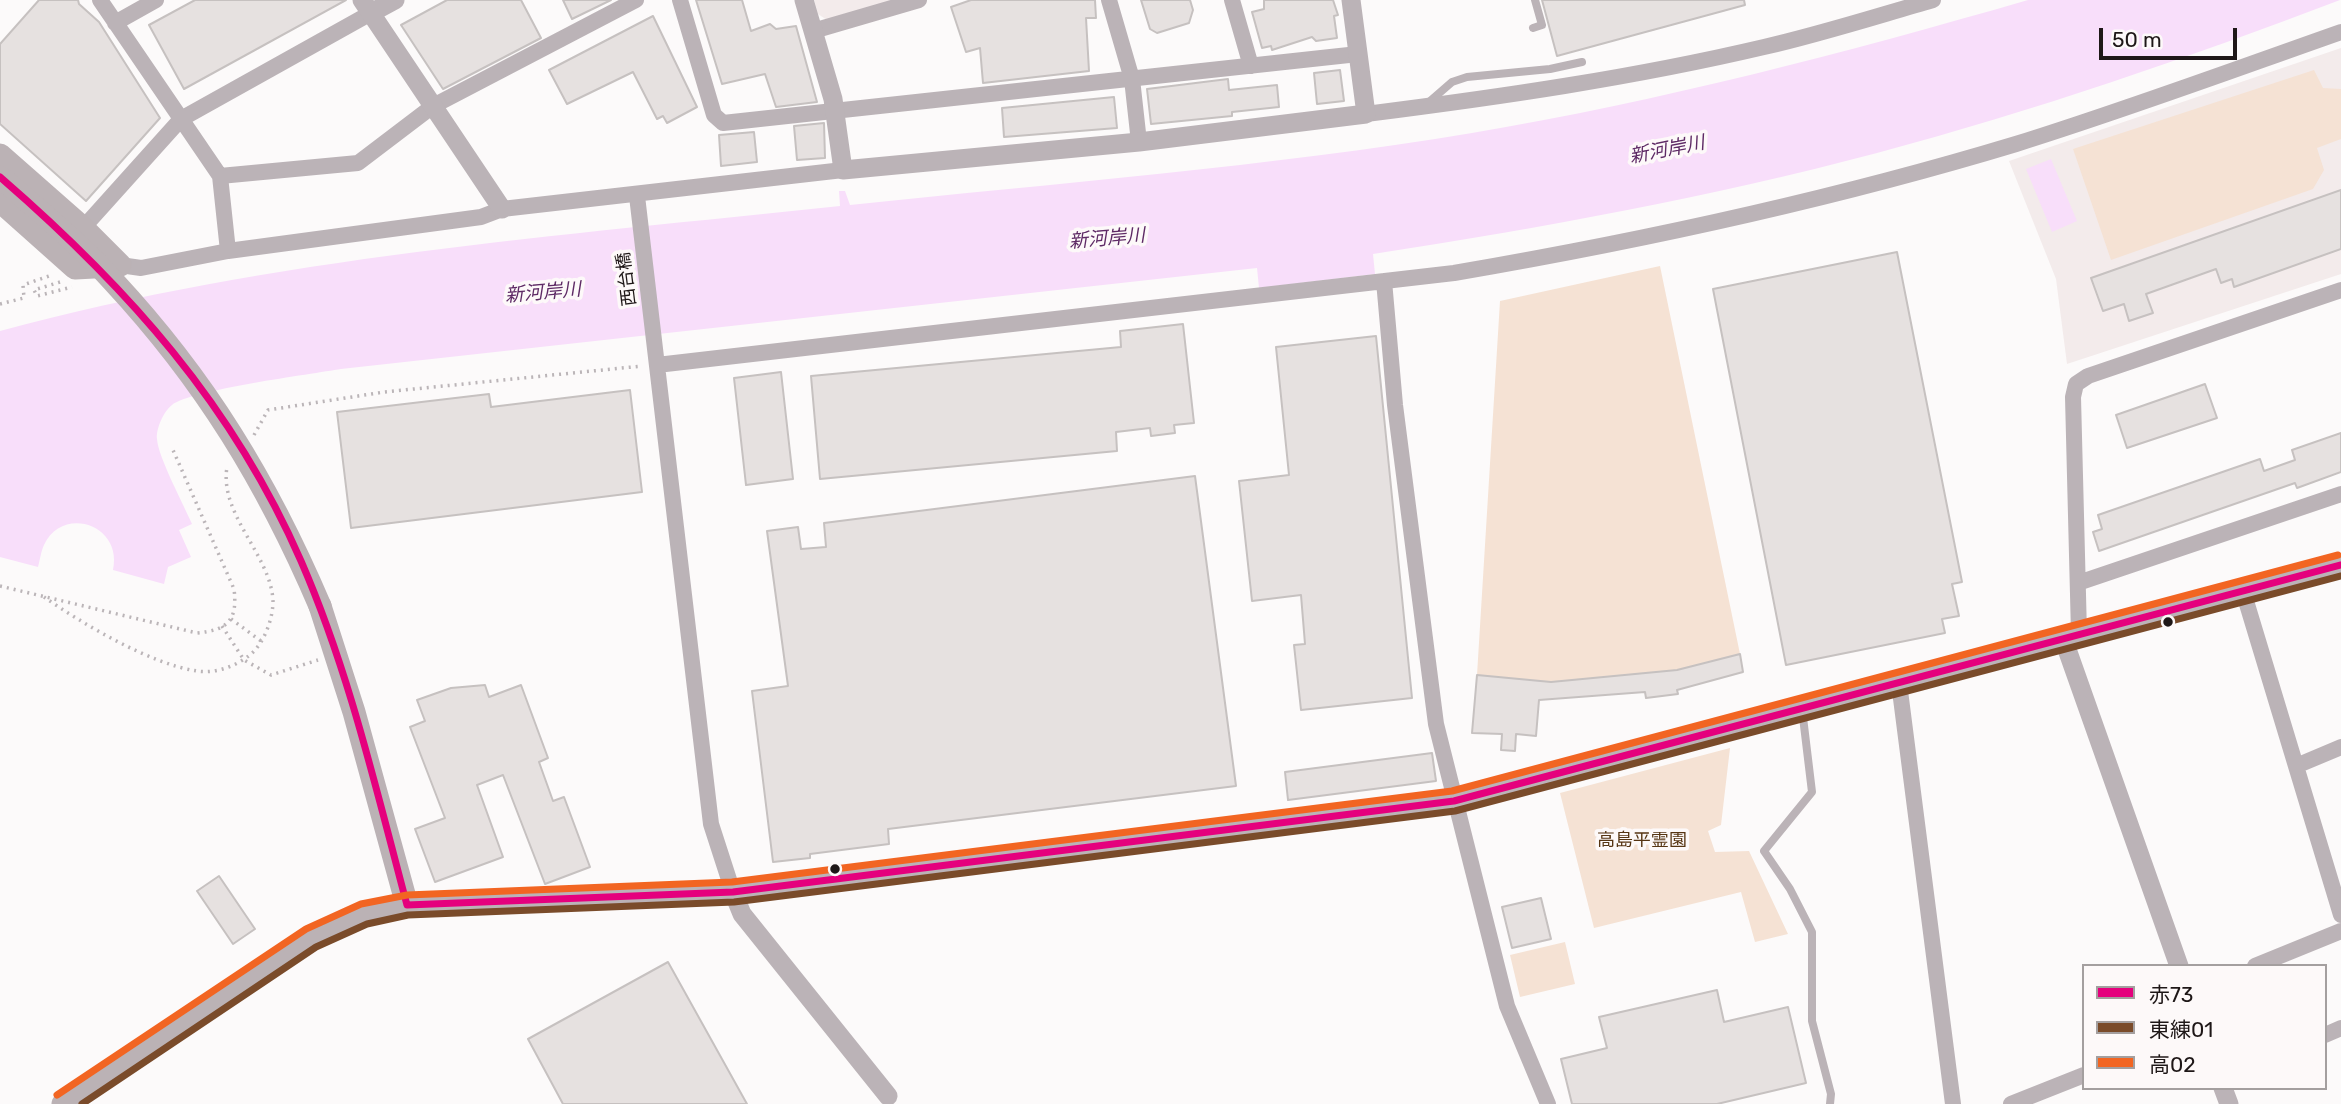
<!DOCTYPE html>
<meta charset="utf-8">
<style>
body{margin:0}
#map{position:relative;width:2341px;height:1104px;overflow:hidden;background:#fcfafa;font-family:Rubik,"Noto Sans JP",sans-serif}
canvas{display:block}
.legend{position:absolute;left:2082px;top:964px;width:245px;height:126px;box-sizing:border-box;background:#fdf9f9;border:2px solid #a49f9f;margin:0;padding:9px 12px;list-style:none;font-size:21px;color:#1e1717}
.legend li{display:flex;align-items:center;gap:14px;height:35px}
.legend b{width:35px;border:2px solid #a49f9f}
.scale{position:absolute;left:2099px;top:28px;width:138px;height:32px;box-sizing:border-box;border:4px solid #1e1717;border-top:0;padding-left:9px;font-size:21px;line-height:24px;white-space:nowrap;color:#1e1717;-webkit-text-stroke:5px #fdf9f9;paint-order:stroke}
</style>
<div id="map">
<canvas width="2341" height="1104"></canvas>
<ul class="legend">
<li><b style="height:9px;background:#e5007d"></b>赤73</li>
<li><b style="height:9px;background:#7a4b2a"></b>東練01</li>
<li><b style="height:9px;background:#f26522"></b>高02</li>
</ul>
<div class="scale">50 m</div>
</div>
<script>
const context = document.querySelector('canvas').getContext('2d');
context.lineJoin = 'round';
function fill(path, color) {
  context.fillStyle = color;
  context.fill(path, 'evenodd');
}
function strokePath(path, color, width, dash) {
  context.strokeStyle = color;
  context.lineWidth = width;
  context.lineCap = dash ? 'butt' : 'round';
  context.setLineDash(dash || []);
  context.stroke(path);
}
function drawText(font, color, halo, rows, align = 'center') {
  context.font = font + ' Rubik,"Noto Sans JP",sans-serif';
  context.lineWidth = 7;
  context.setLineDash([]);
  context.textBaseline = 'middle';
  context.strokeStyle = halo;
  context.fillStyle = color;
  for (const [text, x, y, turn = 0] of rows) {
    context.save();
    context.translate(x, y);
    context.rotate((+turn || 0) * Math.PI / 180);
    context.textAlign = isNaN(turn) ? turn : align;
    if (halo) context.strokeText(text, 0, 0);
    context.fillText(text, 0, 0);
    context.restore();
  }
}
fill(new Path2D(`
 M814 0H896L827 20 818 14Z
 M2341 48V274L2067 364 2056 279 2009 161Z`), '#f3ebeb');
fill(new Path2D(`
 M2314 70 2323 88 2341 89V139L2317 148 2324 170 2313 189 2111 260 2073 149Z
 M1660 266 1740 654 1677 670 1551 682 1477 675 1500 301Z
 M1730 748 1721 825 1708 831 1715 852 1749 851 1788 934 1755 942 1741 892 1594 928 1560 793Z
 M1565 942 1575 984 1520 997 1510 955Z`), '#f5e2d4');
fill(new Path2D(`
 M2028 0H2340C2188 58 2034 111 1877 153 1711 197 1542 228 1373 254L1375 274 1259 288 1257 268 341 369C312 374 190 390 172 405 164 411 156 428 157 439 158 457 184 505 192 524L179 530 191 557 168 567 164 584 113 570C123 524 62 505 44 545 41 551 40 560 38 567L0 557V331C274 257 558 236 840 206L839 191H845L850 205C1058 183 1267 167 1472 133 1661 101 1845 53 2028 0Z
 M2051 159 2077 221 2052 232 2026 169Z`), '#f8defa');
const building = new Path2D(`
 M39 0H78L79 4 99 22 160 118 86 201 0 124V44Z
 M195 0H346L184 89 149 25Z
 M447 0H521L541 38 443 89 401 25Z
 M563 0H611L572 19Z
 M696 0H742L751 31 770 24 776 29 796 26 817 102 776 107 765 74 722 84Z
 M971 0H1095L1096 18H1086L1089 71 983 83 980 48 966 52 951 7Z
 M1141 0H1190L1193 10 1189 23 1157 33 1150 29Z
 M1264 0H1333L1338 15 1334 16 1337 38 1316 41 1312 37 1272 50 1271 46 1262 48 1252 12 1264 9Z
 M1542 0H1744L1745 5 1557 56Z
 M653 16 697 107 667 123 663 116 657 119 633 72 567 104 549 70Z
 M1340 70 1344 101 1317 104 1314 73Z
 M1228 79 1229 90 1277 85 1279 107 1232 112V116L1151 124 1147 89Z
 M1114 97 1117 128 1004 137 1002 108Z
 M824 123 825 158 797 160 794 126Z
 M754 132 757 162 721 166 719 135Z
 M2341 190V249L2234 287 2232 279 2221 283 2216 269 2146 294 2153 313 2129 321 2124 304 2103 311 2091 278Z
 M1897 252 1962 582 1952 584 1959 616 1942 619 1945 633 1786 665 1713 289Z
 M1183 324 1194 423 1174 425 1175 433 1151 436 1150 428 1116 432 1117 451 820 479 811 376 1121 347 1120 331Z
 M1376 336 1412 698 1301 710 1294 645 1305 644 1301 595 1252 601 1239 481 1289 475 1276 347Z
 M781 372 793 479 746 485 734 378Z
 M2205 384 2217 418 2127 448 2116 415Z
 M630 390 642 492 351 528 337 412 489 394 491 407Z
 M2341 433V472L2297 488 2295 483 2099 551 2093 532 2102 529 2098 515 2260 459 2264 471 2295 460 2292 450Z
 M1195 476 1236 786 888 829 889 844 810 854V858L773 862 752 691 788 686 767 531 798 527 801 549 826 547 824 523Z
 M1740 654 1743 672 1677 690 1678 694 1646 698 1645 692 1539 700 1536 736 1516 734 1515 751 1501 750 1502 734 1472 733 1477 675 1551 682 1677 670Z
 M485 685 489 697 521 685 548 758 539 762 553 801 564 797 590 867 545 884 503 775 477 785 503 857 435 882 415 829 445 818 410 727 425 721 417 700 451 688Z
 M1432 753 1436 781 1288 800 1285 772Z
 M219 876 255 929 233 944 197 891Z
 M1541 898 1551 939 1512 948 1502 907Z
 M668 962 747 1104H563L528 1039Z
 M1717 990 1724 1022 1788 1007 1806 1083 1717 1104H1572L1561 1059 1607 1048 1599 1017Z`);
fill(building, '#e6e1e0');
strokePath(building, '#c6c1c0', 2);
strokePath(new Path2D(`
 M60 282 34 290 37 296 72 287
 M0 304 24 298 23 285 52 275
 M254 435 268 410 384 392 642 366
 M0 586 197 633C227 630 238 621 234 589L173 450
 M44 597C83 624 150 664 197 671 215 674 237 666 251 654 264 643 273 619 273 601 271 555 219 515 227 467
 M231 619 261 641
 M222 626 244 660 271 675 318 660`), '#bbb5b8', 3.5, [2, 5]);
strokePath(new Path2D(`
 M1533 28 1542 25 1535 0
 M1429 102 1452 82 1467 77 1550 69 1582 62
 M1802 709 1812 792 1764 851 1790 889 1812 932V1021L1831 1094 1830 1104`), '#bbb3b7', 8);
strokePath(new Path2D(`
 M100 0 220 176 228 251
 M680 0 714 115 723 123 1358 54
 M1109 0 1132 79 1139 142
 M1232 0 1251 66
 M115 23 156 0
 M813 31 919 0
 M1366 114C1500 97 1632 78 1764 47 1821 34 1877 16 1933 0
 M220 176 358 163 433 106 636 0
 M637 196 711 824 733 892
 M83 228 181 119 371 13
 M120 265 141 268 228 251 481 217 502 209 843 170
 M1384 281 1395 405 1436 724 1507 1006 1548 1104
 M657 365 1454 273C1641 241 1834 199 2016 144 2125 110 2233 70 2341 32
 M2078 583 2341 494
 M2243 591 2341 915
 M2079 634 2073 397 2076 384 2088 376 2341 290
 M1899 683 1953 1104
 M2296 766 2341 747
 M2255 966 2341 931
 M2325 1035 2341 1028
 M2011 1104 2084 1075`), '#bbb3b7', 16);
strokePath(new Path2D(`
 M362 0 502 209
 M804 0 833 99 843 170 1139 142 1366 114 1351 0
 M371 13 395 0
 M2063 638 2179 966
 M733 892 742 914 888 1096
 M407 905 733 892 1454 801 2341 565
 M2223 1088 2229 1104`), '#bbb3b7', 19);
strokePath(new Path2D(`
 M0 155 83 228 120 265
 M0 201 75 268 113 266
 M63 1104 311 938 364 914 407 905 354 712 320 606`), '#bbb2b5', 23);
strokePath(new Path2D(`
 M0 177C38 210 79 243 113 281 205 380 267 482 320 606`), '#bbb2b5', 23);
strokePath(new Path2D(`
 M0 177C127 287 233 405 301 561 349 671 376 789 407 905L733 892 1454 801 2341 565`), '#e5007d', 7);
strokePath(new Path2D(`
 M82 1104 316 947 367 924 408 915 734 902 1455 811 2341 576`), '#7a4b2a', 7);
strokePath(new Path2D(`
 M57 1095 306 929 361 904 407 895 732 882 1452 791 2338 555`), '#f26522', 7);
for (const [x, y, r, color] of [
 [2168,622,6,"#1e1717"],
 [835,869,6,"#1e1717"]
]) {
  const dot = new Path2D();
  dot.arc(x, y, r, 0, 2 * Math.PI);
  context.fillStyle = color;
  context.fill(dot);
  strokePath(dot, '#fdf9f9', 2.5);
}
drawText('18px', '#1e1717', '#fdf9f9', [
 ["西台橋",627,279,-97]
]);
drawText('18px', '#563513', '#fdf9f9', [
 ["高島平霊園",1642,841]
]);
drawText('italic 19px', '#5e2a65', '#fdf9f9', [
 ["新河岸川",1667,150,-11],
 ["新河岸川",1107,239,-5],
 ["新河岸川",543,293,-5]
]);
</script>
